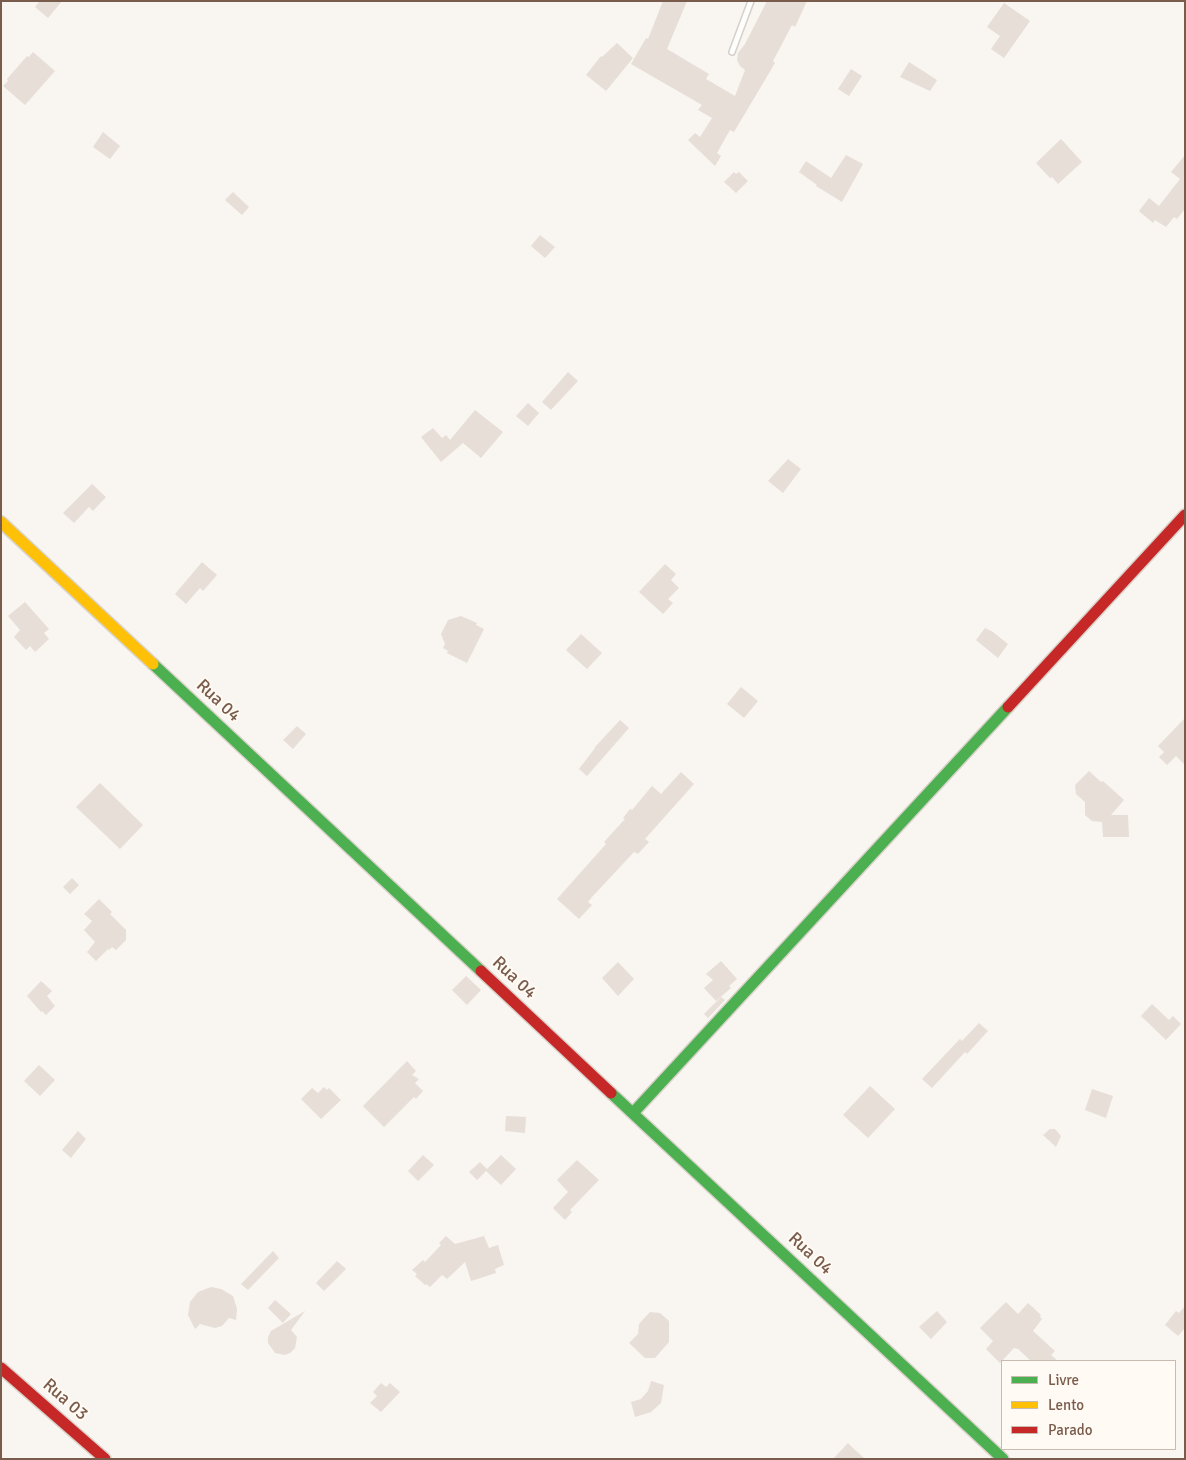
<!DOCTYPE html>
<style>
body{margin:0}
#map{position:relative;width:1186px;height:1460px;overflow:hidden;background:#f9f5f0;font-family:Signika,sans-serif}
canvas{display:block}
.frame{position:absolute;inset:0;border:2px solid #7a5c4d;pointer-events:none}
.legend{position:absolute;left:1001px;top:1360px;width:175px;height:90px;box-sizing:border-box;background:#fffaf3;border:1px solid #cabbb1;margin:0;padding:6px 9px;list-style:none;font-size:15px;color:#7a5c4d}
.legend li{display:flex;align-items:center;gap:10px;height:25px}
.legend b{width:25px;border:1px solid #cabbb1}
</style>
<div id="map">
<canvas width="1186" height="1460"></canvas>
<div class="frame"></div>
<ul class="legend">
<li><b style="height:6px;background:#4caf50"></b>Livre</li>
<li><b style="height:6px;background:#ffc107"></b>Lento</li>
<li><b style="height:6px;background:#c62828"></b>Parado</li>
</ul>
</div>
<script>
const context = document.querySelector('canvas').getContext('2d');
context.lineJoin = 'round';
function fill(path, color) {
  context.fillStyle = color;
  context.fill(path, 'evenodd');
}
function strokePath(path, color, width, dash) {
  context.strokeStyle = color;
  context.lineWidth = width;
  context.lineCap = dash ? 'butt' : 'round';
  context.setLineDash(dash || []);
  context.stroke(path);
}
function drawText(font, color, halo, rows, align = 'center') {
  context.font = font + ' Signika,sans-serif';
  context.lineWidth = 4;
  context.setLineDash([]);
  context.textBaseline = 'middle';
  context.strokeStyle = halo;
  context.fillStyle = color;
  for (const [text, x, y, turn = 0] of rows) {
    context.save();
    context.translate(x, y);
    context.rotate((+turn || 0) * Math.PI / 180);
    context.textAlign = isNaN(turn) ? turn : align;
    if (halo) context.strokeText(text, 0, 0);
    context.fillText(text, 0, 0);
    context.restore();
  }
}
fill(new Path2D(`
 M40 1H62L48 18 35 7Z
 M663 1H687L667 49 709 74 706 79 735 96 745 70 740 66 737 60 738 53 745 44 767 1H807L795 27 792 25 773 61 775 63 734 132 730 130 717 153 721 156 715 166 688 140 695 133 700 137 712 118 698 110 702 105 631 64 646 38 648 39Z
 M1004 3 1030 21 1004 58 991 49 1000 36 987 27Z
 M617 43 633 58 606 91 586 75 601 56 602 57Z
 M33 52 55 71 25 105 3 86 8 81 7 79 27 56 29 57Z
 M909 62 937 80 930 91 900 77Z
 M851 69 862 76 849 96 838 89Z
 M103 132 120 146 110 159 93 147Z
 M1061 139 1082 162 1058 184 1052 177 1050 178 1036 163Z
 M846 155 863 164 842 202 816 186 817 185 799 172 806 161 831 178Z
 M1185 155V209L1177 219 1174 217 1166 227 1155 220 1153 223 1139 211 1149 198 1159 206 1180 179 1171 172Z
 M734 172 736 174 739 172 748 181 736 193 724 182Z
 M233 192 249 207 242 215 225 200Z
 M540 235 555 247 545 258 531 246Z
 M568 372 578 381 551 410 542 402Z
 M528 403 539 413 528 426 516 416Z
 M475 410 503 432 481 458 463 443 441 462 421 437 433 428 442 438 446 435 450 440Z
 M788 459 801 469 783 493 768 481Z
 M92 484 106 497 93 511 89 507 74 523 63 513Z
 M202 562 217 575 203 591 200 588 186 604 175 594Z
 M665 564 676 574 671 580 679 588 668 599 673 603 663 614 639 592Z
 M25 602 49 629 44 633 49 639 35 652 30 646 26 650 14 637 20 630 8 616Z
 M461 616 477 623 476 625 484 629 467 663 447 653 448 651 443 648 445 644 441 634 448 620Z
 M985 628 993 632 1008 644 998 658 976 640Z
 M581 634 602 653 587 669 566 650Z
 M741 687 758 701 744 718 727 704Z
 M1185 718V765L1176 756 1167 765 1159 757 1164 752 1158 746Z
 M620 720 629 728 587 776 579 769 595 748V747Z
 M297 726 306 734 293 749 283 740Z
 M1089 771 1101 782 1103 781 1124 800 1111 815H1128L1129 837H1103L1102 822 1092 821 1085 815V802L1076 794 1075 785Z
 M681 772 694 784 645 839 649 842 638 854 634 852 592 897 588 902 592 905 579 919 557 899 606 844 604 842 625 819 623 818 630 809 632 810 652 786 661 794Z
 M100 783 143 825 120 849 76 807Z
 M72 878 79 885 70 894 63 887Z
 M99 899 112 912 110 914 126 930V940L116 950 112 947 109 950 108 949 96 961 87 952 95 942 84 930 92 921 84 914Z
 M721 961 737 979 729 986 731 988 716 1001 704 988 713 980 706 974Z
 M618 962 634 979 618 996 602 978Z
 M466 976 481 990 467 1005 452 990Z
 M41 981 52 991 47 996 55 1006 46 1015 42 1011 41 1012 27 996Z
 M721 997 725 1000 708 1018 704 1014Z
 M1152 1004 1169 1020 1173 1016 1181 1024 1166 1040 1141 1016Z
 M979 1023 988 1031 967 1054 965 1052 932 1088 922 1079 956 1043 960 1039 962 1041Z
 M407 1061 416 1071 412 1075 419 1079 415 1083 423 1091 416 1099 414 1097 384 1127 363 1106Z
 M39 1065 55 1080 40 1096 24 1081Z
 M870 1086 895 1109 868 1138 843 1115Z
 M324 1087 327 1090 329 1088 341 1100 321 1119 301 1099 312 1088 318 1093Z
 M1092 1089 1113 1096 1106 1118 1085 1110Z
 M506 1116 526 1117 525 1133 505 1131Z
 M1050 1129H1055L1061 1136 1056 1147 1043 1135Z
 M78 1131 86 1139 71 1158 62 1150Z
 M423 1155 434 1165 418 1181 408 1171Z
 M501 1155 516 1169 501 1185 486 1171 477 1180 469 1172 480 1162 487 1169Z
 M577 1160 599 1180 570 1210 572 1212 565 1220 553 1208 568 1192 557 1180Z
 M446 1236 455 1244 484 1236 489 1248 498 1245 504 1265 495 1269 496 1273 471 1281 465 1262 447 1279 442 1275 430 1287 426 1284 425 1285 415 1276 417 1274 412 1270 423 1260 425 1262 441 1245 439 1243Z
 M273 1251 279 1258 248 1290 241 1284Z
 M337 1261 346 1269 324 1291 316 1283Z
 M211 1287 221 1289 233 1296 237 1309 236 1320 229 1318 222 1326 215 1328 200 1324 195 1329 188 1315 190 1302 198 1292Z
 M275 1300 291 1314 283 1323 268 1308Z
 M1006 1302 1018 1314 1028 1303 1041 1315 1040 1317 1042 1319 1033 1331 1055 1351 1051 1355 1058 1361H1031L1018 1349 1014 1348 1000 1363 986 1349 993 1341 980 1328Z
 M1185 1306V1328L1178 1336 1165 1325 1176 1311 1179 1313Z
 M305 1311 291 1330 297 1337 295 1348 290 1353 285 1355 275 1353 268 1343V1337L271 1331Z
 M937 1311 947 1322 931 1339 919 1327Z
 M650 1312 660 1313 669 1321V1342L655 1358H645L629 1343 638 1334 639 1324Z
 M651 1381 664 1385 661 1403 651 1412 635 1417 631 1402 641 1399 648 1391Z
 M381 1383 386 1387 390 1383 400 1392 381 1412 370 1403 377 1396 373 1392Z
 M848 1443 853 1448 865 1459H833Z`), '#e6ded7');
const lane = new Path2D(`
 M732 52 751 1`);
const fast = new Path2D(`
 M153 664 481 971
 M611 1093 1003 1459
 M633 1113 1008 707`);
const slow = new Path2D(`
 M1 522 153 664`);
const jam = new Path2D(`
 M1008 707 1185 515
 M481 971 611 1093
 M1 1368 105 1459`);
strokePath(lane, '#d7d1cb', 8);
strokePath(fast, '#d9d2cb', 14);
strokePath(slow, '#d9d2cb', 14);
strokePath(jam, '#d9d2cb', 14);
strokePath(lane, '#fefefd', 5);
strokePath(fast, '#4caf50', 11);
strokePath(slow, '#ffc107', 11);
strokePath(jam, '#c62828', 11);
drawText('18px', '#7a5c4d', '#fffaf3', [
 ["Rua 04",218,701,43],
 ["Rua 04",514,978,43],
 ["Rua 04",810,1254,43],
 ["Rua 03",65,1400,41]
]);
</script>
